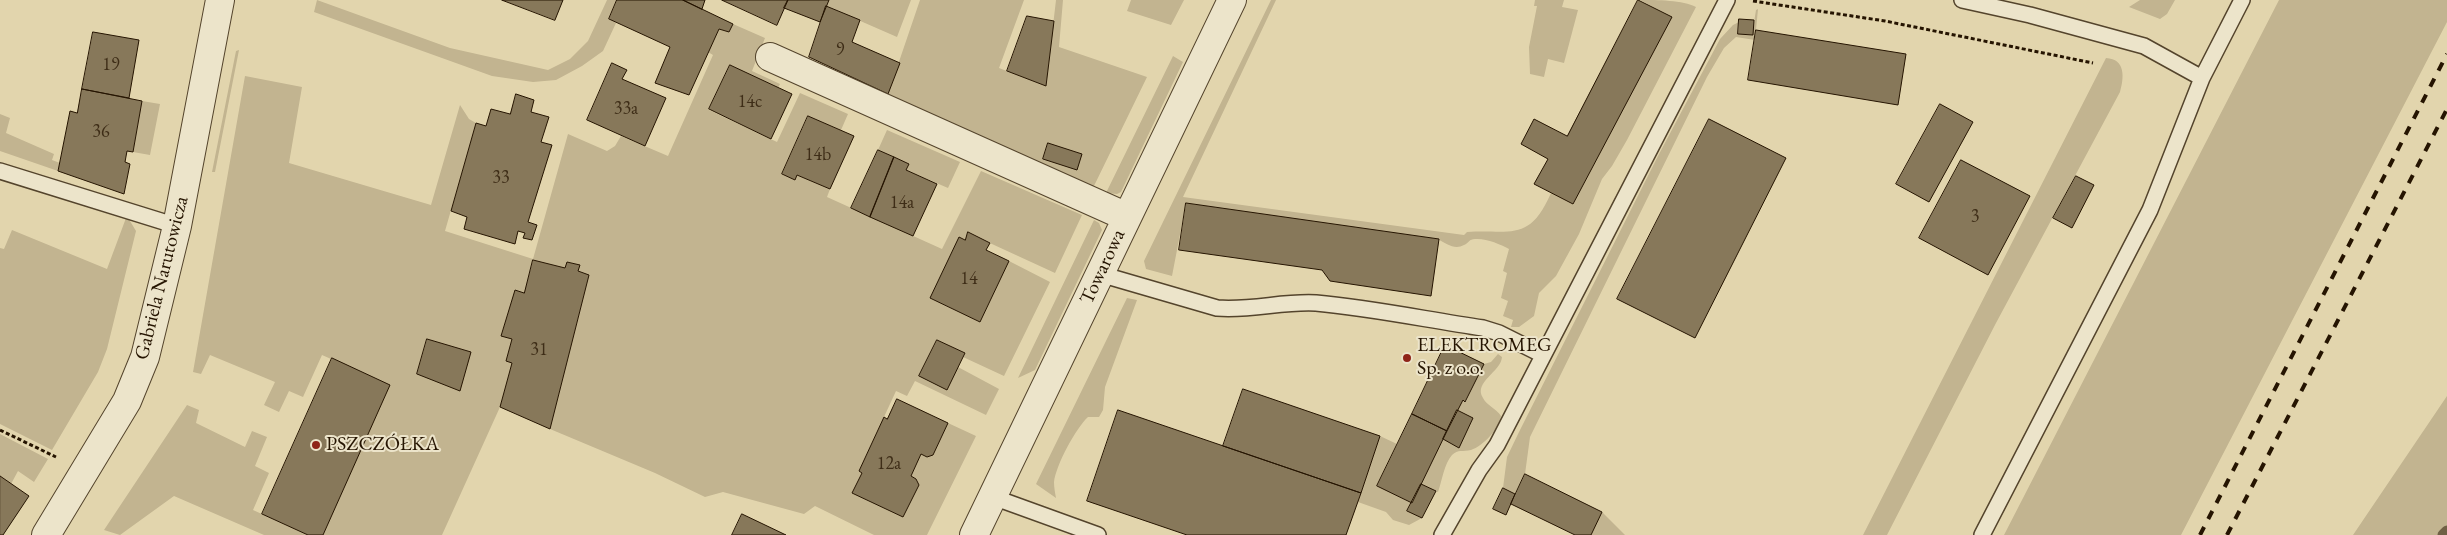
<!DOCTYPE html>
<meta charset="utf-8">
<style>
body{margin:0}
canvas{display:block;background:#e2d5ad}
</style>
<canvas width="2447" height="535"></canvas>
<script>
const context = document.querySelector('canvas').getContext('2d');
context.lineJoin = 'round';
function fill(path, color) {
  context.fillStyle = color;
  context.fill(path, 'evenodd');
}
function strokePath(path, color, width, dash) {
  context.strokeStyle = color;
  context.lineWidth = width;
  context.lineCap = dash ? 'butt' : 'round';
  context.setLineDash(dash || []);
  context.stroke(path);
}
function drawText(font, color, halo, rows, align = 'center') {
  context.font = font + ' "EB Garamond",serif';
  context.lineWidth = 4;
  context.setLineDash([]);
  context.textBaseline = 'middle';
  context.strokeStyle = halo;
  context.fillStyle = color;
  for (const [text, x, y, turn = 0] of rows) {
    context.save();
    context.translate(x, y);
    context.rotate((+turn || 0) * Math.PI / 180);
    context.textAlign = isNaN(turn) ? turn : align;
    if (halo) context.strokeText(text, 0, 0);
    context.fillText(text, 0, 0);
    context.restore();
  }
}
fill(new Path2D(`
 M317 0 450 48 548 70 570 59 588 41 607 0H617L609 19 616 23 603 51 582 66 556 80 533 82 492 76 314 12Z
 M829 0H911L897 37 826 6Z
 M920 0H1024L999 68 1046 86 1056 0H1063L1059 47 1147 77 1093 188 893 100 888 94Z
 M1131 0H1184L1171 25 1127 11Z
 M1271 0H1276L1183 197 1464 235 1467 232C1511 229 1529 243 1551 193L1573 204 1671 17 1640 0C1657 0 1683 0 1696 7L1627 140 1612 166 1602 179 1579 234 1556 276 1539 293 1534 316 1519 327H1511L1513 320 1503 316 1508 301 1501 298 1507 273 1503 271 1509 249C1500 244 1486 238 1475 239 1469 239 1469 243 1464 245 1455 250 1446 244 1438 239L1186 203 1172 276 1146 269 1144 261Z
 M1535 0H1564L1562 7 1578 10 1564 63 1548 59 1544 77 1530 74 1529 47 1537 6H1534Z
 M2140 0H2175L2167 14 2160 19 2129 7Z
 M2279 0H2447V22L2181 535H2004Z
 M1758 9 1755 40 1736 37 1724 48 1707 77 1530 437 1525 474 1515 494 1503 488 1507 457 1519 432 1658 156 1720 39 1733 25 1739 22 1738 34 1752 35 1756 10Z
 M733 24 765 38 752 71 780 84 778 88 730 65 709 110 777 142 800 93 848 114 841 130 807 116 782 174 795 180 797 175 830 189 827 197 942 249 981 171 1082 215 1055 273 968 233 965 240 959 237 930 298 980 322 1009 261 1050 282 1004 376 963 357 965 353 937 340 920 376 947 390 958 367 999 389 986 415 915 381 907 396 896 391 859 471 862 473 852 493 903 517 919 485 916 479 911 476 921 454 927 457 933 455 948 423 976 436 927 535H874L815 506 804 514 723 492 705 497 655 473 550 429 589 275 578 271 580 265 568 262 565 268 533 260 524 293 515 291 501 335 512 339 506 361 512 363 500 407 442 535H323L390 385 322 355 303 397 289 391 279 412 264 405 275 382 210 355 201 374 193 372 245 76 302 87 289 163 431 205 460 105 469 119 476 123 445 231 533 259 568 134 607 151 615 146 621 136 668 156 713 55 708 52 719 29 729 32ZM427 339 470 352 460 391 418 374Z
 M239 50 215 172H212L236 51Z
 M1173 56 1183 62 1121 192 1117 194 1106 193Z
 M2106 58C2126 59 2124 78 2120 92L1996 323 1887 535H1863Z
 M142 101 160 104 150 155 133 152Z
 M0 114 10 118 6 133 54 154 52 160 60 163 58 171 0 151Z
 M887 130 960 162 948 188 906 170 909 164 878 150Z
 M126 218 130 221 136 231 107 349 98 372 52 450 0 424V248L4 249 12 230 107 269Z
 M1094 220 1099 223 1102 230 1035 370 1018 378Z
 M1127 298 1137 300 1105 387 1103 410 1099 417H1088C1076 428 1056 465 1054 482 1054 487 1055 493 1056 498L1036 484Z
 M1498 354 1502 357C1501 372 1473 382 1483 398 1487 406 1496 408 1501 416 1500 428 1483 446 1471 450 1463 452 1458 449 1452 455 1444 464 1442 481 1438 492L1421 484 1443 439 1459 447 1473 418 1457 410 1463 400 1466 401 1484 364 1491 362Z
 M2447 396V535H2353Z
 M187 405 199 410 196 423 245 447 252 431 267 437 255 466 269 473 253 510 308 535H264L174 496 120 535 104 530Z
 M0 434 48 459 34 482 18 471 11 484 0 476Z
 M1380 436 1397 444 1377 486 1412 503 1407 511 1422 518 1409 525 1393 520 1386 512 1358 502Z
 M1602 512 1625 535H1591Z`), '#c2b490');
strokePath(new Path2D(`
 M2443 535 2447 531`), '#706045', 11);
const building = new Path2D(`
 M502 0H563L555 20Z
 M617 0H683L733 24 729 32 719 29 689 95 655 83 670 47 609 19Z
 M683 0H705L702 9Z
 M722 0H788L777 25Z
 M788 0H829L820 22 784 8Z
 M1638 0 1672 17 1573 204 1534 184 1548 159 1521 144 1534 119 1567 136Z
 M826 6 860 20 852 42 900 63 888 94 809 57Z
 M1027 16 1054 21 1046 86 1007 71Z
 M1739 19 1754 20 1753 35 1738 34Z
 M1756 30 1906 54 1898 105 1748 80Z
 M93 32 139 40 129 98 82 89Z
 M612 63 627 70 622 79 666 98 645 146 587 120Z
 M730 65 792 94 771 139 709 109Z
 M82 89 142 101 133 152 127 151 125 162 130 164 124 194 58 171 70 111 77 113Z
 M516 94 534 100 531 112 549 117 541 142 552 145 528 222 537 225 532 240 523 238 525 233 518 231 515 244 464 229 467 217 451 211 476 123 486 126 491 109 510 114Z
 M1940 104 1973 122 1929 202 1896 184Z
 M808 116 854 136 830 189 797 175 795 180 782 174Z
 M1709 119 1786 158 1695 338 1617 299Z
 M1048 143 1082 154 1077 170 1043 159Z
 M878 150 894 157 870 217 851 208Z
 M894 157 909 164 906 170 937 184 913 236 870 217Z
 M1961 160 2030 196 1988 275 1919 238Z
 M2076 176 2094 185 2072 228 2053 218Z
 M1186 203 1439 239 1431 296 1330 281 1322 270 1179 250Z
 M968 232 990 243 986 250 1009 261 980 322 930 298 959 237 965 240Z
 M533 260 565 268 567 262 580 265 578 271 589 275 550 429 500 407 512 363 506 361 512 339 501 336 515 290 524 293Z
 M427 339 471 352 460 391 417 374Z
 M937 340 965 353 947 390 919 376Z
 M1445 345 1484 364 1465 402 1463 400 1447 431 1412 414Z
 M332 358 390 385 323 535H308L262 514Z
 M1243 389 1380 436 1361 493 1223 446Z
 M897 399 948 423 933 455 927 457 921 454 911 476 916 479 919 485 903 517 852 493 862 473 859 471 884 417 887 419Z
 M1118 410 1361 493 1346 535H1187L1087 501Z
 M1457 410 1473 418 1459 448 1443 439Z
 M1412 414 1447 431 1412 503 1377 486Z
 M1525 474 1602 512 1591 535H1575L1511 504Z
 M0 476 29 496 3 535H0Z
 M1421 484 1436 491 1422 518 1407 511Z
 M1503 488 1515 494 1506 515 1493 509Z
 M742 514 786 535H732Z`);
fill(building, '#87785a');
strokePath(building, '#251401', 1);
const service = new Path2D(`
 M1962 0 2030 15 2144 46 2202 78
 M0 171 177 226
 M1100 274 1217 308C1251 311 1283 301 1316 303 1372 308 1428 320 1483 328L1499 333 1543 355
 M993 497 1098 535
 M1442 535 1479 470 1497 445 1727 0
 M1982 535 2150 210 2202 78 2242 0`);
const minor = new Path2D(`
 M770 57 1127 217
 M974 535 1232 0`);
const tertiary = new Path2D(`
 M46 535 127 401 145 357 177 226 220 0`);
strokePath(service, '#54442c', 18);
strokePath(minor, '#54442c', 30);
strokePath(tertiary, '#54442c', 30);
strokePath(new Path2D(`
 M1753 1 1885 21 2093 63
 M0 430 56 457`), '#251401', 3, [4, 2.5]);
strokePath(service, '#ece4ca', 15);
strokePath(minor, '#ece4ca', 28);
strokePath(tertiary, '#ece4ca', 28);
strokePath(new Path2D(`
 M2200 535 2447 54
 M2227 535 2447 109`), '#251401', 4, [9, 9]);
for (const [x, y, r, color] of [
 [1407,358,5,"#8f2418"],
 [316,445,5,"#8f2418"]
]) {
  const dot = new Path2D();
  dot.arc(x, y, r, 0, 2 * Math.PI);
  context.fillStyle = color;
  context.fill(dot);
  strokePath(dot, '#ece4ca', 2);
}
drawText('18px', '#3e2d17', null, [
 ["9",840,50],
 ["19",111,65],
 ["14c",750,102],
 ["33a",626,109],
 ["36",101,132],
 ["14b",818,155],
 ["33",501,178],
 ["14a",902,203],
 ["3",1975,217],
 ["14",969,279],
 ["31",539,350],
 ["12a",889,464]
]);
drawText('20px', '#251401', '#ece4ca', [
 ["Towarowa",1103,267,-65],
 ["Gabriela Narutowicza",162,278,-76]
]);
drawText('20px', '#251401', '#ece4ca', [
 ["ELEKTROMEG",1417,346],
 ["Sp. z o.o.",1417,369],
 ["PSZCZÓŁKA",326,445]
], 'left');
</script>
